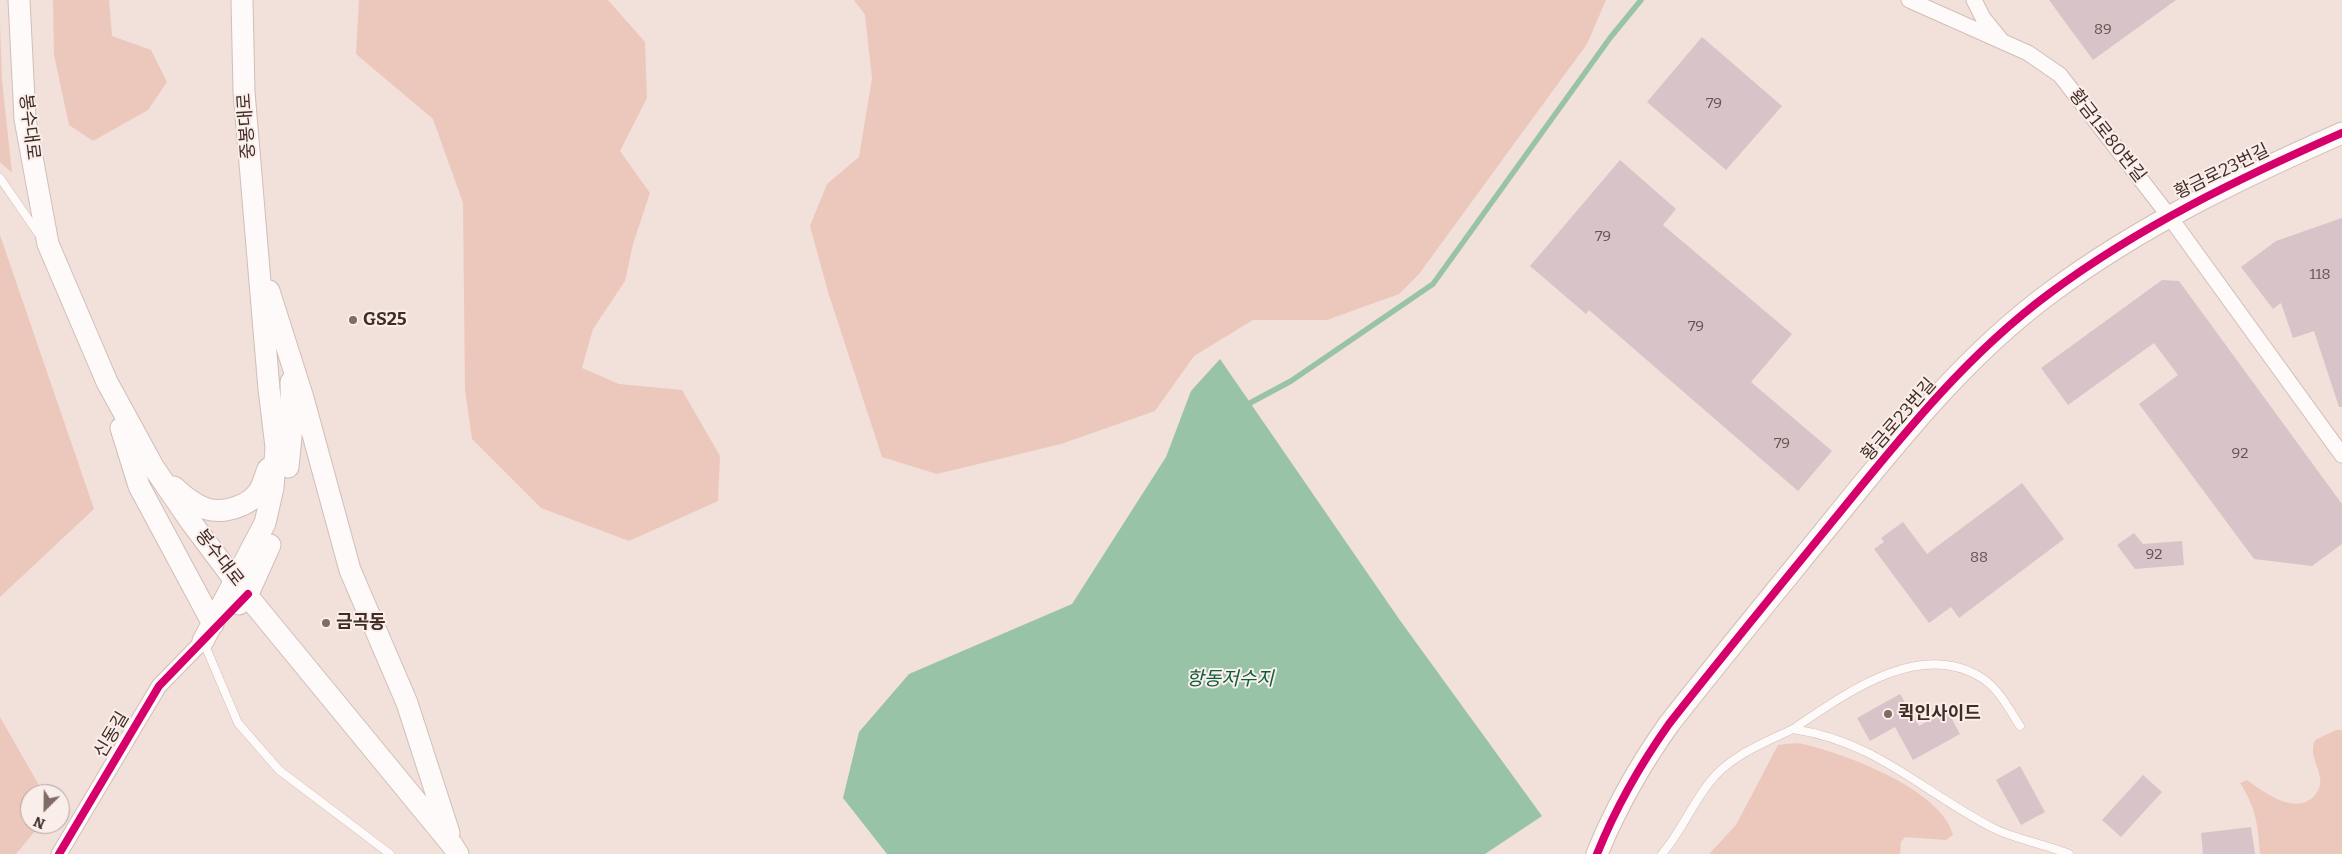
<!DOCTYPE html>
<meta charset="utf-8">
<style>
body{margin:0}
#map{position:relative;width:2342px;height:854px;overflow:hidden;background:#f2e0da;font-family:Bitter,serif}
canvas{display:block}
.north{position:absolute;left:20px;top:784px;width:50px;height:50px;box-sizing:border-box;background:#faeeeb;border:1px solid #b0a19c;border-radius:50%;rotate:203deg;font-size:14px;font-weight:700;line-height:20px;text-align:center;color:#422d26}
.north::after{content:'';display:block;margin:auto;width:18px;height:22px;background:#806c65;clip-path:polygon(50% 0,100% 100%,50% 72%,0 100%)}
</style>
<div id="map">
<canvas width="2342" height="854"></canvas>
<div class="north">N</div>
</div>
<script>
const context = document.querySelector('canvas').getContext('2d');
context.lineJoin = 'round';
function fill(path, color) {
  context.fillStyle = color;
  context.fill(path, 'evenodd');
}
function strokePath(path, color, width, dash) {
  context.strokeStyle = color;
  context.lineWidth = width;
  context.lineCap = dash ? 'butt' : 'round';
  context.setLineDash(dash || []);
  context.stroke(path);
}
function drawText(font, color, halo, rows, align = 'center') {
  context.font = font + ' Bitter,"Noto Sans KR",serif';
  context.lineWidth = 4;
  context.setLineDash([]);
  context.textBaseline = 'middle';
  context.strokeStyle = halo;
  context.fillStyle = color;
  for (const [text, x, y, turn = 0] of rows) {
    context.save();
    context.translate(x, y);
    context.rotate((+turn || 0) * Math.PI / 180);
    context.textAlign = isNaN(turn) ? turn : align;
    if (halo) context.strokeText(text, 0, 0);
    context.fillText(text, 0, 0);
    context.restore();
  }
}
fill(new Path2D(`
 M53 0H109L112 36 151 50 167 82 148 110 93 141 69 125 54 55Z
 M359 0H608L645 42 647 98 620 151 650 193 633 244 625 281 593 329 582 368 619 384 682 390 720 456 718 501 629 541 541 508 472 439 465 390 463 203 433 119 356 54Z
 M854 0H1606L1587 44 1419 274 1399 294 1327 320H1253L1194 356 1155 411 1061 444 937 474 882 457 828 292 810 226 827 184 859 157 872 78 865 15Z
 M0 25 2 80 12 173 0 162Z
 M0 235 94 509 0 597Z
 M0 717 44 794H30V824H41L16 854H0Z
 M2336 730H2342V854H2260C2258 825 2256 808 2240 783L2247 780C2263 792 2296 816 2314 796 2319 791 2321 785 2320 778 2318 764 2309 754 2315 740Z
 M1797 743C1840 751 1942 789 1953 835L1946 840 1905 837 1901 842 1900 854H1709L1736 825 1778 745Z`), '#ecc8bc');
fill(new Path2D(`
 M1220 359 1399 619 1542 816 1485 854H887L843 798 859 732 909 674 1072 604 1166 457 1191 391Z`), '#98c3a6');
strokePath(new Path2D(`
 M1250 403 1291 381 1433 284 1610 38 1641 0`), '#98c3a6', 5.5);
fill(new Path2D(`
 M2049 0H2176L2093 60Z
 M1702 37 1782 106 1726 170 1647 102Z
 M1620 160 1676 209 1663 225 1792 334 1751 382 1832 451 1798 491 1589 310 1586 314 1530 266Z
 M2342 218V407H2339L2314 331 2293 338 2281 303 2273 309 2241 267 2276 241Z
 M2162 280 2179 281 2342 504V544L2312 566 2254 559 2139 404 2178 375 2154 343 2068 405 2041 368Z
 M2022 483 2064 539 1959 618 1951 607 1929 623 1874 549 1884 542 1881 538 1903 522 1927 554Z
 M2134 533 2143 544 2182 541 2184 565 2135 569 2117 545Z
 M1900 694 1919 726 1947 710 1960 734 1913 760 1895 727 1870 741 1857 718Z
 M2020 766 2045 812 2021 825 1996 780Z
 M2143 775 2162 792 2121 837 2102 820Z
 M2251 827 2255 854H2203L2201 833Z`), '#d8c3c9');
const lane = new Path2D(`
 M0 178 40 236
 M204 643 238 723 279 770 390 854
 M2020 726C2009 709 1999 689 1982 678 1919 638 1844 695 1793 729 1878 742 1921 791 1993 828 2017 840 2045 844 2069 854
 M1662 854C1681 832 1691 806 1709 783 1729 756 1764 743 1793 729`);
const street = new Path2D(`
 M1909 0 2028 53 2060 75 2169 216 2342 455
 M1974 0 1983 18 2001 40
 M59 854 159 686 203 641`);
const secondary = new Path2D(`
 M19 0 25 119 48 244 107 382 154 468 191 522 236 582 453 846 458 854
 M269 291 303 398 350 570 407 703 449 833
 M121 428 139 486 213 624
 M288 467 292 427 291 382
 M174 487C184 496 194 505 207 509 223 514 250 506 259 491 263 485 265 476 268 469
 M239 604 248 594 270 545
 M203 641 265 523 273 488 276 447 269 389 244 92 242 0
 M1597 854C1616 807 1640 765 1669 724 1724 654 1780 586 1836 517 1901 437 1966 355 2050 293 2140 226 2240 178 2342 133`);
strokePath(lane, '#d0beb8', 9);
strokePath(street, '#d0beb8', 17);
strokePath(secondary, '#d0beb8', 23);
strokePath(lane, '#fdfaf9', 8);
strokePath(street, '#fdfaf9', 15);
strokePath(secondary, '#fdfaf9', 21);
strokePath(new Path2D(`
 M59 854 159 686 248 594
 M1597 854C1616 807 1640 765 1669 724 1724 654 1780 586 1836 517 1901 437 1966 355 2050 293 2140 226 2240 178 2342 133`), '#d6006c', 8);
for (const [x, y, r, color] of [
 [353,320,5,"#806c65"],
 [326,623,5,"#806c65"],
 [1888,714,5,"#806c65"]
]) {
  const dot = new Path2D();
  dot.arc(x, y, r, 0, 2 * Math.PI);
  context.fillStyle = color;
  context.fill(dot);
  strokePath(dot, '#faeeeb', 2);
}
drawText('15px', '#68524f', null, [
 ["89",2103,30],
 ["79",1714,104],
 ["79",1603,237],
 ["118",2320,275],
 ["79",1696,327],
 ["79",1782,444],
 ["92",2240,454],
 ["92",2154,555],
 ["88",1979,558]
]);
drawText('18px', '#422d26', '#faeeeb', [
 ["중봉대로",247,126,-94],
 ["봉수대로",29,127,83],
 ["황금1로80번길",2107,136,52],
 ["황금로23번길",2222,172,-26],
 ["황금로23번길",1899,420,-49],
 ["봉수대로",219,558,52],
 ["신동길",112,735,-59]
]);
drawText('bold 18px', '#422d26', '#faeeeb', [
 ["GS25",363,320],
 ["금곡동",336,623],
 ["퀵인사이드",1898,714]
], 'left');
drawText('italic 19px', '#085e3b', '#faeeeb', [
 ["항동저수지",1230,680]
]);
</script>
